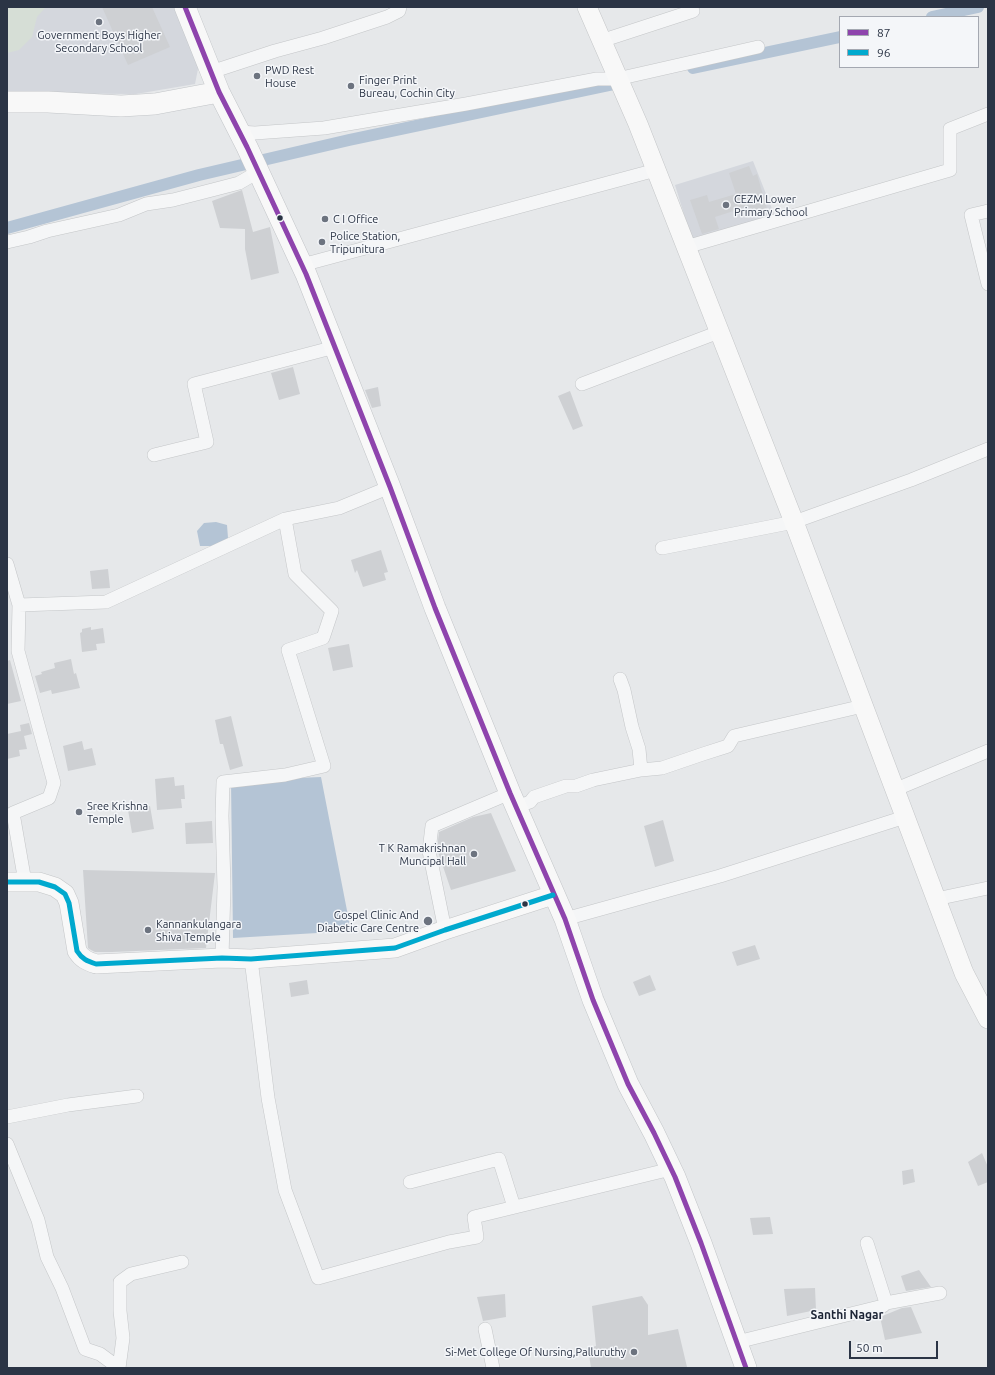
<!DOCTYPE html>
<style>
body{margin:0}
#map{position:relative;width:995px;height:1375px;overflow:hidden;background:#e6e8ea;font-family:Ubuntu,sans-serif}
canvas{display:block}
.frame{position:absolute;inset:0;border:8px solid #2b3445;pointer-events:none}
.legend{position:absolute;left:839px;top:16px;width:140px;height:52px;box-sizing:border-box;background:#f4f6f9;border:1px solid #a4a8b1;margin:0;padding:5px 7px;list-style:none;font-size:12px;color:#2b3445}
.legend li{display:flex;align-items:center;gap:8px;height:20px}
.legend b{width:20px;border:1px solid #a4a8b1}
.scale{position:absolute;left:849px;top:1341px;width:89px;height:18px;box-sizing:border-box;border:2px solid #2b3445;border-top:0;padding-left:5px;font-size:12px;line-height:14px;white-space:nowrap;color:#2b3445;-webkit-text-stroke:3px #f4f6f9;paint-order:stroke}
</style>
<div id="map">
<canvas width="995" height="1375"></canvas>
<div class="frame"></div>
<ul class="legend">
<li><b style="height:5px;background:#8e44ad"></b>87</li>
<li><b style="height:5px;background:#00a9ce"></b>96</li>
</ul>
<div class="scale">50 m</div>
</div>
<script>
const context = document.querySelector('canvas').getContext('2d');
context.lineJoin = 'round';
function fill(path, color) {
  context.fillStyle = color;
  context.fill(path, 'evenodd');
}
function strokePath(path, color, width, dash) {
  context.strokeStyle = color;
  context.lineWidth = width;
  context.lineCap = dash ? 'butt' : 'round';
  context.setLineDash(dash || []);
  context.stroke(path);
}
function drawText(font, color, halo, rows, align = 'center') {
  context.font = font + ' Ubuntu,sans-serif';
  context.lineWidth = 3;
  context.setLineDash([]);
  context.textBaseline = 'middle';
  context.strokeStyle = halo;
  context.fillStyle = color;
  for (const [text, x, y, turn = 0] of rows) {
    context.save();
    context.translate(x, y);
    context.rotate((+turn || 0) * Math.PI / 180);
    context.textAlign = isNaN(turn) ? turn : align;
    if (halo) context.strokeText(text, 0, 0);
    context.fillText(text, 0, 0);
    context.restore();
  }
}
fill(new Path2D(`
 M7 7H177L199 64 195 84 136 94 7 93Z
 M753 161 778 224 695 250 675 185Z`), '#d4d7dd');
fill(new Path2D(`
 M7 7 45 8 37 17 32 37 19 50 7 53Z`), '#d6ded6');
fill(new Path2D(`
 M216 522 227 525 228 538 218 546H200L197 531 204 523Z
 M321 777 351 931 233 938 231 781Z`), '#b4c4d5');
strokePath(new Path2D(`
 M932 17 978 7
 M693 68 840 37
 M7 228 199 175 349 140 624 82`), '#b4c4d5', 12);
fill(new Path2D(`
 M102 7H152L170 47 128 65Z
 M749 166 753 176 757 174 767 209 751 213 749 206 715 217 719 229 702 234 690 200 707 195 709 202 736 194 729 173Z
 M242 190 253 232 270 227 279 273 251 280 245 249V229L220 228 212 201Z
 M293 367 300 394 279 400 271 373Z
 M378 387 381 406 372 408 365 390Z
 M570 391 583 426 573 430 558 396Z
 M381 550 388 572 384 573 386 580 363 587 357 570 355 573 351 560Z
 M108 569 110 588 92 589 90 571Z
 M91 627V630L103 628 105 643 96 644 97 650 82 652 80 633 82 632V629Z
 M349 644 353 667 333 671 328 648Z
 M71 659 74 674 76 673 80 688 52 694 51 690 40 693 35 676 42 674 41 672 55 668 54 663Z
 M10 660 21 701 7 704V661Z
 M231 716 243 766 230 770 223 744H220L215 720Z
 M29 723 32 734 24 736 27 749 19 750 20 756 7 759V734L21 731 20 725Z
 M82 741 84 750 92 748 96 765 68 771 63 746Z
 M174 777 175 786 184 785 185 799H181L182 808 157 810 155 779Z
 M150 806 154 829 132 833 128 810Z
 M491 813 516 871 451 890 437 849 439 832 473 817Z
 M663 820 674 861 655 867 644 826Z
 M212 821 213 843 186 844 185 823Z
 M83 870 215 873 206 948 112 952H95L91 950 88 948Z
 M755 945 760 959 737 966 732 952Z
 M650 975 656 990 639 996 633 982Z
 M307 980 309 994 291 997 289 983Z
 M982 1153 988 1167V1182L978 1186 968 1162Z
 M913 1169 915 1182 903 1185 902 1171Z
 M770 1217 773 1234 753 1235 750 1218Z
 M919 1270 931 1287 906 1291 901 1276Z
 M815 1288 816 1310 787 1316 784 1289Z
 M505 1294 506 1317 483 1321 477 1297Z
 M642 1296 648 1305V1335L678 1329 687 1367 681 1368H591L588 1348 596 1346 592 1306Z
 M911 1307 922 1333 885 1340 880 1317 902 1308Z`), '#ced0d3');
const minor = new Path2D(`
 M601 41 693 11
 M211 72 275 51 323 38 387 17 399 11 400 7
 M239 132 255 133 324 128 466 104 597 79H617L758 47
 M988 211 971 215 988 284
 M7 242 29 237 47 231 119 215 146 204 173 200 216 189 239 183 258 172
 M686 247 950 170V129L988 114
 M302 265 656 170
 M582 384 719 332
 M154 455 207 442 194 384 335 347
 M662 548 794 522 911 480 988 449
 M7 564 19 605 106 602 285 519
 M19 605 18 651 54 783 49 798 13 813 25 882
 M620 679 624 690 632 727 639 749 641 770
 M894 790 988 751
 M516 807 530 802 534 797 566 786H576L593 780 641 770 662 768 703 754 728 746 734 736 863 706
 M936 899 988 888
 M565 919 720 876 905 817
 M445 930 429 851 432 826 510 793
 M222 958 224 887 222 816 223 782 285 775 324 766 288 650 323 638 332 611 295 574 285 519 339 508 390 487
 M251 959 268 1098 285 1190 318 1278 449 1242 477 1237 474 1217 671 1169
 M7 1117 68 1105 137 1096
 M7 1144 38 1220 47 1257 62 1288 85 1349 100 1354 119 1368
 M410 1182 499 1159 514 1207
 M886 1303 940 1293
 M485 1329 493 1368
 M737 1342 883 1306 886 1303 867 1243
 M119 1368 123 1338 120 1311V1282L131 1274 182 1262`);
const secondary = new Path2D(`
 M587 7 638 124 794 522 964 973 988 1019
 M7 882H39L55 887 65 894 69 903 77 951C82 959 87 961 96 964L222 958 251 959 395 948 445 930 553 895`);
const primary = new Path2D(`
 M185 7 219 92 247 147 306 274 390 487 435 608 510 793 565 919 593 1000 628 1084 654 1133 675 1177 701 1243 746 1368
 M7 102H48L121 106 155 104 219 92`);
strokePath(minor, '#c4c6c8', 14);
strokePath(secondary, '#c4c6c8', 20);
strokePath(primary, '#c2c5c8', 22);
strokePath(minor, '#f5f6f7', 13);
strokePath(secondary, '#f8f8f8', 19);
strokePath(primary, '#f8f8f8', 21);
strokePath(new Path2D(`
 M185 7 219 92 247 147 306 274 390 487 435 608 510 793 565 919 593 1000 628 1084 654 1133 675 1177 701 1243 746 1368`), '#8e44ad', 5);
strokePath(new Path2D(`
 M7 882H39L55 887 65 894 69 903 77 951C82 959 87 961 96 964L222 958 251 959 395 948 445 930 553 895`), '#00a9ce', 5);
for (const [x, y, r, color] of [
 [99,22,4,"#6c737f"],
 [257,76,4,"#6c737f"],
 [351,86,4,"#6c737f"],
 [726,205,4,"#6c737f"],
 [280,218,3.5,"#2b3445"],
 [325,219,4,"#6c737f"],
 [322,242,4,"#6c737f"],
 [79,812,4,"#6c737f"],
 [474,854,4,"#6c737f"],
 [525,904,3.5,"#2b3445"],
 [428,921,5,"#6c737f"],
 [148,930,4,"#6c737f"],
 [634,1352,4,"#6c737f"]
]) {
  const dot = new Path2D();
  dot.arc(x, y, r, 0, 2 * Math.PI);
  context.fillStyle = color;
  context.fill(dot);
  strokePath(dot, '#f4f6f9', 1.5);
}
drawText('11px', '#2b3445', '#f4f6f9', [
 ["Government Boys Higher",99,35,"center"],
 ["Secondary School",99,48,"center"],
 ["PWD Rest",265,70],
 ["House",265,83],
 ["Finger Print",359,80],
 ["Bureau, Cochin City",359,93],
 ["CEZM Lower",734,199],
 ["Primary School",734,212],
 ["C I Office",333,219],
 ["Police Station,",330,236],
 ["Tripunitura",330,249],
 ["Sree Krishna",87,806],
 ["Temple",87,819],
 ["T K Ramakrishnan",466,848,"right"],
 ["Muncipal Hall",466,861,"right"],
 ["Gospel Clinic And",419,915,"right"],
 ["Diabetic Care Centre",419,928,"right"],
 ["Kannankulangara",156,924],
 ["Shiva Temple",156,937],
 ["Si-Met College Of Nursing,Palluruthy",626,1352,"right"]
], 'left');
drawText('bold 12px', '#1d2536', '#f4f6f9', [
 ["Santhi Nagar",847,1315]
]);
</script>
